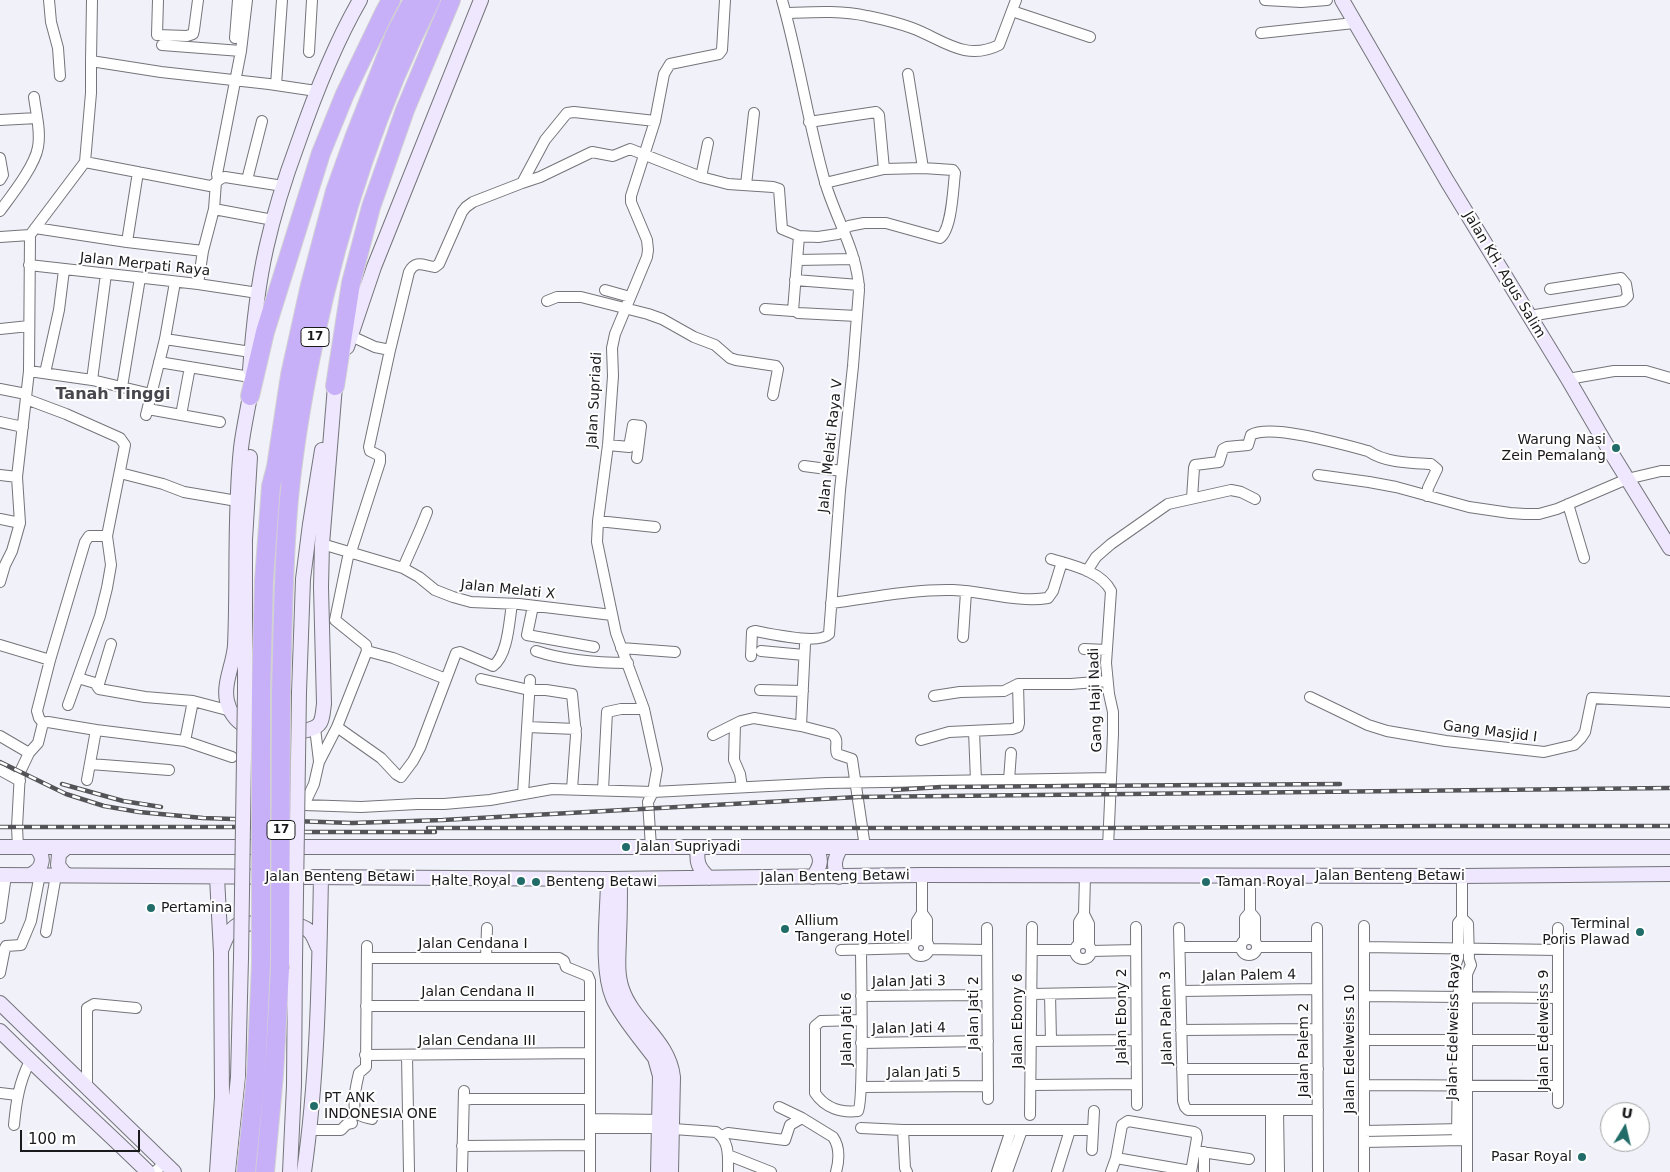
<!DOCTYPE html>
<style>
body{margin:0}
#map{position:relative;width:1670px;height:1172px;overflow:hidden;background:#f1f2f9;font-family:"DejaVu Sans",sans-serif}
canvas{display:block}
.north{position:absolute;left:1600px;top:1102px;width:50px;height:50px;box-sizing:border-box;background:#fff;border:1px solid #a3a3a5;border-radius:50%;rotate:9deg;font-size:14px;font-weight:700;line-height:20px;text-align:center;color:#1a1a1d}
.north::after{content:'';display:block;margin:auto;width:18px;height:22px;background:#216c68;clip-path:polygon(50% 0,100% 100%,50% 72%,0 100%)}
.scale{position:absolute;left:20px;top:1130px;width:120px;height:22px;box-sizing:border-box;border:2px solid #1a1a1d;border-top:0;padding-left:6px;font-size:15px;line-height:18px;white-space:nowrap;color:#1a1a1d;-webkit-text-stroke:4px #fff;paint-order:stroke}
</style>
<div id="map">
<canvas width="1670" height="1172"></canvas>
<div class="north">U</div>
<div class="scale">100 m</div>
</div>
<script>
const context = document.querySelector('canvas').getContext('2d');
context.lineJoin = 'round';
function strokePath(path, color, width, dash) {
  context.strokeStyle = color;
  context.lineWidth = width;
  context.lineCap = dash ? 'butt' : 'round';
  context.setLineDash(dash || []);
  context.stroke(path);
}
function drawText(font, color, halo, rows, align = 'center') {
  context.font = font + ' "DejaVu Sans",sans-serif';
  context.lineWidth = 4;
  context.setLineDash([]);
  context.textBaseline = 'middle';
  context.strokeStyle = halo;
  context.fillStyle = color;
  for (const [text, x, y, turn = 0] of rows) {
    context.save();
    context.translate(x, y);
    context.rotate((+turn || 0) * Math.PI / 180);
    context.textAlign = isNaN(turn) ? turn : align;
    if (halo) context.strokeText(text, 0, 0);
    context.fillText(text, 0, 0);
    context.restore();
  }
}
const street = new Path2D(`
 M49 0 51 22 58 48 60 76
 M158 0 157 35 187 36 193 34 194 30 198 0
 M1265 0 1301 2 1327 0
 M1012 11 1090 37
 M786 13C813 12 841 10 867 16 882 19 898 23 912 28 942 39 965 62 999 45L1016 0
 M1261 33 1354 23
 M235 38 238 0
 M162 45 241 51
 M309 52 312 0
 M91 61 92 0
 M908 74 923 168
 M276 85 282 0
 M0 120 37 118
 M809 122 876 112 879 115 884 169
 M708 143 701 177 728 184 773 187 779 189 782 229 799 236 818 237 838 234 849 226 864 223H886L940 238C952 229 953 189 955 173L953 170 923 168 884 169 825 183
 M0 158 3 175 0 180
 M85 162 210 186C217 184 218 178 225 177L283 186
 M218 180 217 174 241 51 247 0
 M247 180 262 121
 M522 183 540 177 592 152 613 156 630 149 701 177
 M746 185 754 113
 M214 209 273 220
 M0 211C11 196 35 166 38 147 41 131 36 113 34 97
 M35 228 127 242 203 251
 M0 237 30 235
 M127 242 138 172
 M797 260 854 259
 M29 265 198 284 258 293
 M795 280 859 285
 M198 284 203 251 214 209 216 182
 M605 290 630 297
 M547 301 557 297H581L648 314 662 319 694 337 715 345 730 358 736 360 776 366 778 369 773 395
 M765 309 793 311 799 236
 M798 313 857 316
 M1529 316 1623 301 1628 296 1626 284 1621 278 1550 289
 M0 329 29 326
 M351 336 375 347 390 350
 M165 339 251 352
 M159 362 250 377
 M29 371 92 380 151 394
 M45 373 59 310 64 270
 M1568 379 1614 371H1646L1670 378
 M92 380 106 274
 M122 387 140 278
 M0 389 26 394
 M26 399 66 414 120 438 125 445 107 536 111 565 107 588 100 616 68 705
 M148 409 220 422
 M146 415 165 339 175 282
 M181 415 190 367
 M0 422 23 427
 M608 445 629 447 633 425 641 426 637 458
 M804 466 842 471
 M120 473 163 484 184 492 237 501
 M0 475 17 477
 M1318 475 1369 482 1396 487 1469 507 1510 513 1525 514H1539L1557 509 1627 479 1661 471H1670
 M1192 498 1194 468 1195 465 1219 462 1223 449 1227 447 1248 445 1251 435C1271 423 1345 445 1368 451 1386 463 1410 463 1431 464L1437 469 1428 488 1427 496
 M1568 504 1584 558
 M0 519 20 523
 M598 521 655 527
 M322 544 403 568 419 577 435 590 453 597 471 602 519 604 612 615
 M351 552 380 462V456L370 451 369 447 390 350 409 272C416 259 424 266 435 267L439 264 462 212 466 207 473 202 522 183 545 140 567 113 574 112 655 121
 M1051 559C1071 565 1101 571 1111 591L1106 663 1109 694 1113 712V734L1108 847
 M403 568C411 549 420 531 427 512
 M1087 571 1096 557 1111 544 1168 504 1231 490 1241 492 1255 499
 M0 582 5 565 12 551 20 523 17 477 29 371 30 235 85 162 91 93V61L161 72 269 84 316 91
 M831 603C871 598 912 589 953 590 984 591 1017 603 1048 598L1053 591 1062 562
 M533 606 527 635 594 647
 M963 637 966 592
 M807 639 805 644 801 726 832 734C840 740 834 747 837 754L852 759 865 847
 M0 645 50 660
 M621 648 675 652
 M1084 649 1107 650
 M367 651 393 658 446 679
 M536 651C566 661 597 663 628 663
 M761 651 804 655
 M751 656 752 632 755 631C770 634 819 645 829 634L840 490 853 366 859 290C858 253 835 217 825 182 808 122 799 60 782 0
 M78 678 95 683 99 689 145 697 193 701 185 741
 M481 679 529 690H546L572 694 576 735 572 789
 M98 687 111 644
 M760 690 803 691
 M934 696 960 692 1004 691 1018 684H1071L1107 681
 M1310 697 1368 725 1387 731 1446 741 1544 752 1574 745 1581 738 1585 732 1592 698 1670 702
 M193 701 231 711
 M43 723 39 718 37 711 50 660 85 542 89 536H107
 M43 723 48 722 96 730 185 741 232 757
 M735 724 734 760 740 774 742 787
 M337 727 381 758 396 774 401 777 413 761 420 748 456 653 460 652 493 666C508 655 509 622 512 604
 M527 727 576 729
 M315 728 319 761
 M974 731 976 781
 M713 735 741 721 754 718 801 726
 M0 736 29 753
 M921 740 949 732 1012 729 1018 727 1019 723 1018 684
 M90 764 169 770
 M0 770 20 781
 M87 780 96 730
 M1009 780 1011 753
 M603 790 607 712 621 709H644
 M523 794 530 680
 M299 805H304L314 784 319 762 337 727 367 651 366 645 335 620 349 552
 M304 805 361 807 417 804H444L490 800 552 789 653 792 827 783 1110 778
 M18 847 17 827 20 772 29 753 38 743 43 723
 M651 847 648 802 653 792 657 769 644 709 616 633 597 542 598 521 608 445 613 376 612 348 615 334 647 257 648 250 647 240 631 202V196L655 121 664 74 670 64 719 54 722 50 725 0
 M1085 876 1084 914 1089 924V945
 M1250 912 1255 918V941
 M922 913 927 920V943
 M0 918 6 875
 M1462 918 1468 924 1469 959 1471 965 1467 974V1172
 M1136 927 1137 1105
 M987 928 988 1099
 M1179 928 1183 1101 1185 1107 1188 1110H1318
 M1317 928 1318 1172
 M1558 928V1103
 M46 932 56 875
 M1241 947a8 8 0 1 1 16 0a8 8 0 1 1-16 0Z
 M913 948a8 8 0 1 1 16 0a8 8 0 1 1-16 0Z
 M1245 940V918L1250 912V876
 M917 941V921L922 913V875
 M1075 951a8 8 0 1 1 16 0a8 8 0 1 1-16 0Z
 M1079 943V922L1084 914
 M367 946 366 1067 359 1073C357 1081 351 1108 357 1113 360 1117 368 1118 372 1119
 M1180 947H1241
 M1258 947H1317
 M1364 947 1558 950
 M861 949C861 970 864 1102 858 1111 841 1113 825 1108 815 1093V1026L821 1021 861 1020
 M929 949 987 950
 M841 950 913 948
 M1032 950H1075
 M1091 951 1136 950
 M367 958H559L564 961 566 967 588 976 590 981V1172
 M486 958 487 928
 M0 973 5 948 6 946 21 945 31 921 40 874
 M1181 991 1317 989
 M1032 994 1136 992
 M1050 994 1051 1040
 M861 996 987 995
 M1364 996 1558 998
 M366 1006H589
 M1181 1030 1317 1029
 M1364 1040H1558
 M1032 1041 1136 1040
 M861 1043 988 1041
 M365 1055 590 1053
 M407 1055 409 1172
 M1182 1069H1318
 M1032 1085 1136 1084
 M1364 1085 1558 1086
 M861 1087 988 1086
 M87 1088V1008L94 1004 136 1008
 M0 1093 17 1095
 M464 1100 471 1099H590
 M779 1107 802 1118
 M1278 1110 1279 1172
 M1030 1115 1032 927
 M590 1119 664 1120
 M14 1125C16 1103 19 1082 30 1061
 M590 1128H659L716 1132C730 1141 728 1157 728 1172
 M861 1128 903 1130H1093
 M310 1130H341L347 1124 352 1123
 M903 1130 905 1168 907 1172
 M1364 1131 1463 1129
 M722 1136 728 1133 785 1140 790 1125 802 1118 833 1137C840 1147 839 1161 836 1172
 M1457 1140 1459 974 1456 969V964L1458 958V923L1462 918V876
 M1364 1142 1463 1140
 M462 1146 590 1145
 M1092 1150 1094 1111
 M1195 1151 1249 1159
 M1204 1152V1172
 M728 1155 771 1172
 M1116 1158 1191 1171
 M155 1172 164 1163
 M462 1172 464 1091
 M997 1172 1011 1130
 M1007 1172 1022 1130
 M1057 1172 1070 1130
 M1111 1172 1116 1158 1122 1125 1128 1121 1194 1132 1196 1133 1197 1138 1191 1172
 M1271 1172V1110
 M1364 1172V926`);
const secondary = new Path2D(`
 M1342 0 1447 181 1568 379 1607 446 1670 548
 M347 347 374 267 481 0
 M250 370C253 330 257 289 266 249 274 213 285 178 298 143 315 94 334 45 360 0
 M250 396C247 413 243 431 241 448 234 514 238 580 235 645 234 663 223 683 227 701 229 711 236 721 244 725 257 733 311 737 320 723 323 718 323 710 324 704L321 587 322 544 335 386
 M245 691V540L250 457
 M299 692 303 579 310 524 322 450
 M0 847H1670
 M67 847 59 854 58 865 64 873 68 875
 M698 847C696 862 698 868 709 878
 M32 874C44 867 45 856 35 847
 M0 875 608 879 922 875 1462 876 1670 874
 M813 877C821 866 823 858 814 847
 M839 877C832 866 835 858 841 847
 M608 879C608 912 600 968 613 998 620 1015 643 1042 655 1058L660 1076 658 1172
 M620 879C620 898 620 917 619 936 619 953 616 972 622 989 633 1022 669 1040 673 1077L671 1172
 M222 948C226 937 229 930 239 924 256 924 299 918 311 933 314 937 316 943 318 947
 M0 1003 174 1172
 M0 1031C48 1079 99 1124 148 1172
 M217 1172 222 1097 221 953 217 877
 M228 1172 238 1077 241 958
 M290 1172 294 1085 295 961
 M304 1172C318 1074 319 976 321 877`);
const highway = new Path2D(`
 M335 386 351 283 371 207 405 110 451 0
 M250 396 265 332 321 153 345 94 384 13 391 0
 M261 691 264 580 271 486 276 467 290 375 310 285 335 191 354 138 395 34 413 0
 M281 691C283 627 283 563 289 499 294 446 303 394 314 342 339 224 376 108 431 0
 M246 1172 256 1075 261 964
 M265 1172 274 1075 280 969`);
strokePath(street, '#74747a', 12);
strokePath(secondary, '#74747a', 16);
strokePath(highway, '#d1d1d2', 20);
strokePath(street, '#fff', 10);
strokePath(secondary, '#eee7fd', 14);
strokePath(highway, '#c8b0f9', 18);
const rail = new Path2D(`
 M0 762 66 794 104 806 139 812 203 818 352 823 443 820 858 797 1670 788
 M62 784 123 801 161 807
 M893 790 941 787 1340 784
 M0 827H280
 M428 828H1109L1434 826H1670
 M272 832H435`);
strokePath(rail, '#545458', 4.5);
strokePath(rail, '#fff', 2.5, [8]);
const secondaryBridge = new Path2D(`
 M241 958 245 691
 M295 961 299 692`);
const highwayBridge = new Path2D(`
 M261 964V691
 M280 969 281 691`);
strokePath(secondaryBridge, '#74747a', 16, []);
strokePath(highwayBridge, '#d1d1d2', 20, []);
strokePath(secondaryBridge, '#eee7fd', 14);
strokePath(highwayBridge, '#c8b0f9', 18);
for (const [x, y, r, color] of [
 [1616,448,5,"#216c68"],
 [626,847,5,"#216c68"],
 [521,881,5,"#216c68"],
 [536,882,5,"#216c68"],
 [1206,882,5,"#216c68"],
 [151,908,5,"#216c68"],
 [785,929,5,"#216c68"],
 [1640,932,5,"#216c68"],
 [314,1106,5,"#216c68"],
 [1582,1157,5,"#216c68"]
]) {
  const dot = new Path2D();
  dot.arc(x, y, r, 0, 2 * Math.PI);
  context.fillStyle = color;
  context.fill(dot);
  strokePath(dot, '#fff', 2);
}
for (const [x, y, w] of [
 [315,337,28],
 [281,830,28]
]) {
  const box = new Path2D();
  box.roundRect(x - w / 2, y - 9.5, w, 19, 4);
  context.fillStyle = '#fff';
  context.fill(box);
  strokePath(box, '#1a1a1d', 1);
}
drawText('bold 12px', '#1a1a1d', null, [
 ["17",315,337],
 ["17",281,830]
]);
drawText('14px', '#1a1a1d', '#fff', [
 ["Jalan Merpati Raya",145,265,6],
 ["Jalan KH. Agus Salim",1504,275,59],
 ["Jalan Supriadi",595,400,-87],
 ["Jalan Melati Raya V",831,446,-84],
 ["Jalan Melati X",508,590,6],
 ["Gang Haji Nadi",1096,700,-92],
 ["Gang Masjid I",1490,732,7],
 ["Jalan Benteng Betawi",1390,876],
 ["Jalan Benteng Betawi",340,877],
 ["Jalan Benteng Betawi",835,877,-1],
 ["Jalan Cendana I",473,944],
 ["Jalan Palem 4",1249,976,-1],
 ["Jalan Jati 3",909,982,-1],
 ["Jalan Cendana II",478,992],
 ["Jalan Jati 2",974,1013,-90],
 ["Jalan Ebony 2",1122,1016,-90],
 ["Jalan Palem 3",1167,1018,-91],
 ["Jalan Ebony 6",1018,1021,-90],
 ["Jalan Edelweiss Raya",1454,1027,-89],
 ["Jalan Jati 6",847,1029,-90],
 ["Jalan Jati 4",909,1029,-1],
 ["Jalan Edelweiss 9",1544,1030,-90],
 ["Jalan Cendana III",477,1041],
 ["Jalan Edelweiss 10",1350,1049,-90],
 ["Jalan Palem 2",1304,1050,-90],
 ["Jalan Jati 5",924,1073]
]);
drawText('14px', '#1a1a1d', '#fff', [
 ["Warung Nasi",1606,440,"right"],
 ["Zein Pemalang",1606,456,"right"],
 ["Jalan Supriyadi",636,847],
 ["Halte Royal",511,881,"right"],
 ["Benteng Betawi",546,882],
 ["Taman Royal",1216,882],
 ["Pertamina",161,908],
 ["Allium",795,921],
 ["Tangerang Hotel",795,937],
 ["Terminal",1630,924,"right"],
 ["Poris Plawad",1630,940,"right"],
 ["PT ANK",324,1098],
 ["INDONESIA ONE",324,1114],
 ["Pasar Royal",1572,1157,"right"]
], 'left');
drawText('bold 16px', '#47474d', '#fff', [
 ["Tanah Tinggi",113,395]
]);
</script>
